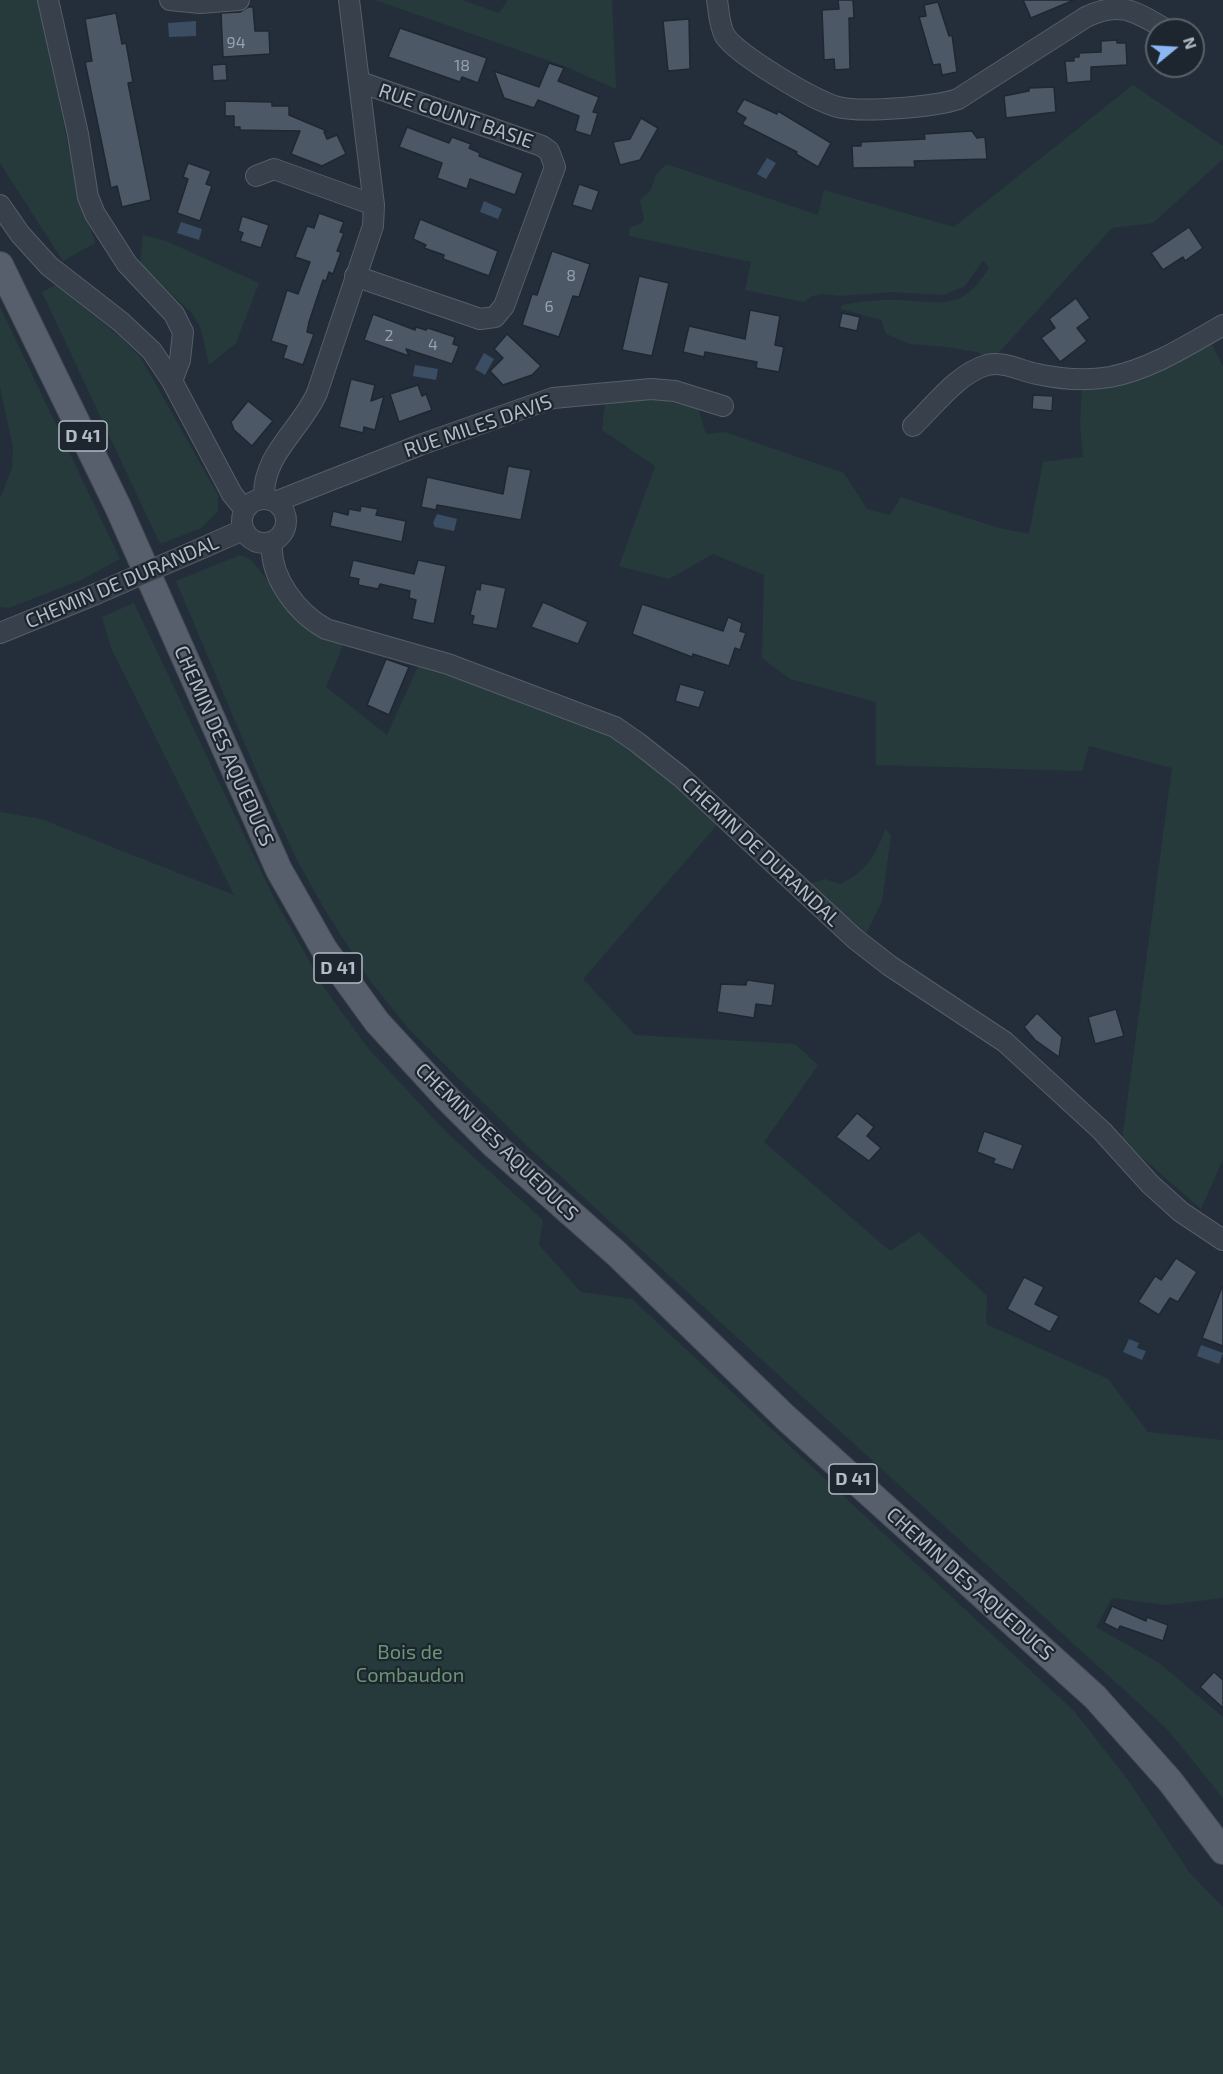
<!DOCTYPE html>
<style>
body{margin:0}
#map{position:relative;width:1223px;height:2074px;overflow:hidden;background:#242e3a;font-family:"Exo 2",sans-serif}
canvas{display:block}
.north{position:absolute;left:1145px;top:18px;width:60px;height:60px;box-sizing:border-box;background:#1d252f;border:2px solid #59616b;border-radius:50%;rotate:72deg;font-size:16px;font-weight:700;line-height:24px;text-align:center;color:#b3bbc6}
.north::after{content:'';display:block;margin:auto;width:21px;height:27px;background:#8cb7f2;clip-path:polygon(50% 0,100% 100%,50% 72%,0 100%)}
</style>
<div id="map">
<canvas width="1223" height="2074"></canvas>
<div class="north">N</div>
</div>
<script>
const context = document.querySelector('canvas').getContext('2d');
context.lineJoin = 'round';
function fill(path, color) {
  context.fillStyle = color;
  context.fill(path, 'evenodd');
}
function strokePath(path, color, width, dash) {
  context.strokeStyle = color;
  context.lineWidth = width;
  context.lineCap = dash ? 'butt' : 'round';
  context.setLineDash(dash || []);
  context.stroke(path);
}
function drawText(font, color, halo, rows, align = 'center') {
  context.font = font + ' "Exo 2",sans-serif';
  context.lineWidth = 4.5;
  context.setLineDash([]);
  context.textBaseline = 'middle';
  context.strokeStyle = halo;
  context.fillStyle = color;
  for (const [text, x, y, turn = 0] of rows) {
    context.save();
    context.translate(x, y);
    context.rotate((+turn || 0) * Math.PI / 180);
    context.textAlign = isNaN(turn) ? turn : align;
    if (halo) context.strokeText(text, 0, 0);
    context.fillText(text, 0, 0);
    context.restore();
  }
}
fill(new Path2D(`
 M0 0H38L77 188 95 243 63 261 0 163Z
 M375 0H462L499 13 508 0H612L616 89 564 66Z
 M1133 85 1223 146V159L1153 223 1112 228 992 360 977 352 947 347 910 344 886 334 881 320 841 309 842 305C861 302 879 299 898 300 944 302 961 312 989 268L983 260 965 286 944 295 891 292 841 296 823 294 812 296 804 302 745 290 751 262 629 236V228L642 223 644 219 640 200 651 190 656 175 666 164 818 215 824 190 954 227Z
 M143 235 166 241 259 283 236 343 209 365 201 329 192 313 140 265Z
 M56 285 120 337 141 358 218 495V511L201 528 160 544 42 292Z
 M0 307 120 559 81 580 9 608 0 607V498L12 469 13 448 0 387Z
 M1210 340 1223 367V1159L1201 1209 1122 1140 1172 768 1089 746 1082 771 876 765V702L790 679 762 658 764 575 713 554 669 579 619 566 655 466 602 430 605 404 655 394 698 408 706 434 725 432 844 473 867 509 890 515 901 497 999 528 1029 534 1043 462 1083 457 1080 424 1082 385Z
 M240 555 250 559 309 630 344 643 326 687 387 735 420 662 602 731 633 749 654 766 717 825 583 979 635 1035 795 1044 818 1065 764 1142 890 1251 919 1232 987 1296 986 1324 1108 1379 1148 1432 1223 1440V1598L1166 1605 1112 1598 1096 1627 1159 1663 1223 1717V1798L1167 1729 525 1144 408 1028 371 982 325 910 297 860 263 787 176 581Z
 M134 603 273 896 323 986 367 1047 447 1133 543 1220 539 1245 581 1292 632 1299 1074 1711 1128 1780 1189 1872 1223 1907V2074H0V812L41 819 234 895 111 648 102 617Z
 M885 829 891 835 882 901 865 936 806 885 825 879 840 884C864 874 877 854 885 829Z`), '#263a3b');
fill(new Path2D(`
 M196 21V36L169 37 168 23Z
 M767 158 776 163 766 179 757 174Z
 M484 201 502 209 498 219 480 212Z
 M181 222 202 229 199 240 177 233Z
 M484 353 494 359 485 375 475 369Z
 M415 365 438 369 436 380 413 376Z
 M437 514 457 519 454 531 435 527 433 523Z
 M1129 1339 1139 1343 1137 1348 1146 1351 1142 1360 1123 1352Z
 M1201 1345 1223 1353 1219 1364 1197 1356Z`), '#3a4d62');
const building = new Path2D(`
 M838 0H853L854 18H849L850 69 835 70 834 59 824 60 822 10 839 9Z
 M1023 0H1074L1031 18Z
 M938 2 949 36 952 35 957 72 942 75 940 64 933 65 919 17 926 16 924 5Z
 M248 7H253L255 31H269L270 54 223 57 221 13 240 12Z
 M116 13 122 44 126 43 133 82 128 83 151 200 122 207 117 186 111 188 85 62 92 61 85 19Z
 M689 19 690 69 668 71 663 21Z
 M400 28 487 58 478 83 462 77 460 82 388 57Z
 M1117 40V43H1126L1127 65 1091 67V81L1067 83 1065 61H1074V57H1079V53L1101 52V41Z
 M549 63 564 68 558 81 599 97 593 112 598 113 591 136 575 131 579 116 538 100 534 108 504 98 494 71 539 87Z
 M226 64 227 80 213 81 212 65Z
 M1054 87 1056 112 1006 118 1004 96 1029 91V88Z
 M744 99 777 114 778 111 831 143 818 167 796 154 797 152 742 124 746 118 736 112Z
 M225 101 272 102V106H289V115L327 131 324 132 327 139 337 135 346 154 322 166 291 154 300 131 240 130V127H234V116H225Z
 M641 118 658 128 640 160 620 165 613 142 630 139Z
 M407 127 449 143 452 137 471 144 469 148 480 153 479 156 523 173 515 195 470 179 467 189 437 178 442 163 399 147Z
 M972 131 977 138 985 137 987 159 914 161 915 167 853 168 852 146H861V142L925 139 924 134Z
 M188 163 211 171 206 184 212 186 200 221 177 213 188 179 183 177Z
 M579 184 599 191 592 211 572 205Z
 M319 213 344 222 340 232 344 233 337 251 341 252 333 274 329 272 326 281 323 280 309 322 307 332 314 334 303 365 283 358 287 346 271 341 287 290 298 294 310 262 295 257 307 226 314 228Z
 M242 216 269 225 261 248 240 241 243 233 238 231Z
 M420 219 498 251 489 276 443 259 444 255 424 248 426 245 413 239Z
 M1189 227 1203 248 1185 261 1183 257 1163 270 1151 253Z
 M552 251 590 264 579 297 573 296 559 337 522 325 532 294 537 295Z
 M639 276 669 283 652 356 622 350Z
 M1076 298 1090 318 1077 328 1087 341 1060 362 1041 338 1055 328 1049 319Z
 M750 310 780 316 775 345 784 347 779 372 756 368 757 362 705 352 704 357 683 352 689 326 745 339Z
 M842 313 860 317 857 331 839 327Z
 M373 314 415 330 416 327 426 330 428 328 455 337 453 344 459 346 452 364 406 349 409 356 364 340Z
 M507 334 541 366 532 375 503 385 490 371 503 358 494 349Z
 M351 379 375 385 371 401 384 396 375 430 364 427 363 433 339 427Z
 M418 385 422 396 426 394 432 410 399 422 390 394Z
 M1033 395 1053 396 1052 411 1032 409Z
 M248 401 273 421 252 446 234 430 231 422Z
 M508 466 531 470 521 520 437 505 436 510 421 507 427 477 503 494Z
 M361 506 378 509 376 515 406 521 402 542 330 526 333 511 348 515 349 509 360 511Z
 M353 560 414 574 418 560 446 566 434 624 412 619 416 600 409 598 410 591 380 584 378 589 358 585 359 579 349 577Z
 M481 583 506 588 497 629 472 624 474 616 470 615 476 589 480 590Z
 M543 602 588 622 578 644 531 627Z
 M642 604 723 631 728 617 742 623 740 631 746 633 740 650 735 648 729 666 693 654 692 657 632 634Z
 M386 659 409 667 389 715 367 705Z
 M680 684 705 691 699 708 675 701Z
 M747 980 775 984 772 1006 756 1004 754 1018 717 1012 721 984 746 985Z
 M1116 1009 1124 1036 1095 1044 1088 1017Z
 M1037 1013 1062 1037 1059 1057 1035 1040 1024 1027Z
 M857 1113 874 1127 867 1136 881 1148 869 1161 836 1137Z
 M984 1131 1023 1145 1013 1170 993 1163 995 1159 977 1152Z
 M1176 1258 1197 1272 1178 1302 1170 1298 1159 1315 1138 1302 1155 1276 1161 1280Z
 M1024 1277 1044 1287 1035 1304 1059 1316 1050 1332 1007 1309Z
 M1222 1287 1223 1288V1346L1202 1338Z
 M1112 1606 1146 1621 1147 1617 1168 1625 1163 1641 1120 1626 1118 1630 1104 1623Z
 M1214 1672 1223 1680V1708L1200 1687Z`);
fill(building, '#4c5865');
strokePath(building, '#1f2731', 1.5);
const minor = new Path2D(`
 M48 0 78 134 88 197 95 214 127 264 174 314 183 332 180 360 172 381
 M170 0 200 3 239 0
 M717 0C719 12 719 25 725 36 738 55 816 102 838 107 862 113 935 107 958 99L1086 17C1121 0 1136 12 1167 30
 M256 176 274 169 374 205
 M0 205 20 234 49 266 121 322 152 351 172 381 232 494 245 510
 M355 276 480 319 495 317 504 306 555 167 549 151 542 146 360 82
 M913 426C934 406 958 373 987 365 1004 361 1021 371 1037 374 1060 379 1087 381 1110 377 1151 369 1188 345 1223 325
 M242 521a22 22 0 1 1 44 0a22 22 0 1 1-44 0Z
 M264 499C262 454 300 431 317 393L373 226 374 205 349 0
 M275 502 420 445 553 398 651 389 675 391 723 406
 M272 542C269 577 297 613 326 629L448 664 615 727 638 743 681 777 854 938 890 966 1005 1042 1102 1131 1150 1184 1181 1212 1223 1240
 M200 549 243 530
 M0 633 96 594`);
const major = new Path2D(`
 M0 265 118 507 279 870 324 949 377 1022 445 1096 494 1145 617 1254 785 1417 1095 1697 1170 1781 1223 1851`);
strokePath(minor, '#565e68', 22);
strokePath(major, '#414953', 28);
strokePath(minor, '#38404b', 20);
strokePath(major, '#565f6b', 26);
const minorBridge = new Path2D(`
 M96 594 200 549`);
strokePath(minorBridge, '#565e68', 22, []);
strokePath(minorBridge, '#38404b', 20);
drawText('16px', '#99a2ae', null, [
 ["94",236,43],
 ["18",462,66],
 ["8",571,276],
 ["6",549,307],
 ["2",389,336],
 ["4",433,345]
]);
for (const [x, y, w] of [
 [83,436,48],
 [338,968,48],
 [853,1479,48]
]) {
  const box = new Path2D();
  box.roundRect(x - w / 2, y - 15, w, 30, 4.5);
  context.fillStyle = '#1d252f';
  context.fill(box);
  strokePath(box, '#b3bbc6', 1.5);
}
drawText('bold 18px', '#b3bbc6', null, [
 ["D 41",83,436],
 ["D 41",338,968],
 ["D 41",853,1479]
]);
drawText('20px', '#b3bbc6', '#1d252f', [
 ["RUE COUNT BASIE",456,116,19],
 ["RUE MILES DAVIS",478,426,-19],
 ["CHEMIN DE DURANDAL",122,582,-23],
 ["CHEMIN DES AQUEDUCS",224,746,66],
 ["CHEMIN DE DURANDAL",761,852,43],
 ["CHEMIN DES AQUEDUCS",497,1142,44],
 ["CHEMIN DES AQUEDUCS",970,1584,42]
]);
drawText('20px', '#6b9674', '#1d252f', [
 ["Bois de",410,1652],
 ["Combaudon",410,1675]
]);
</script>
